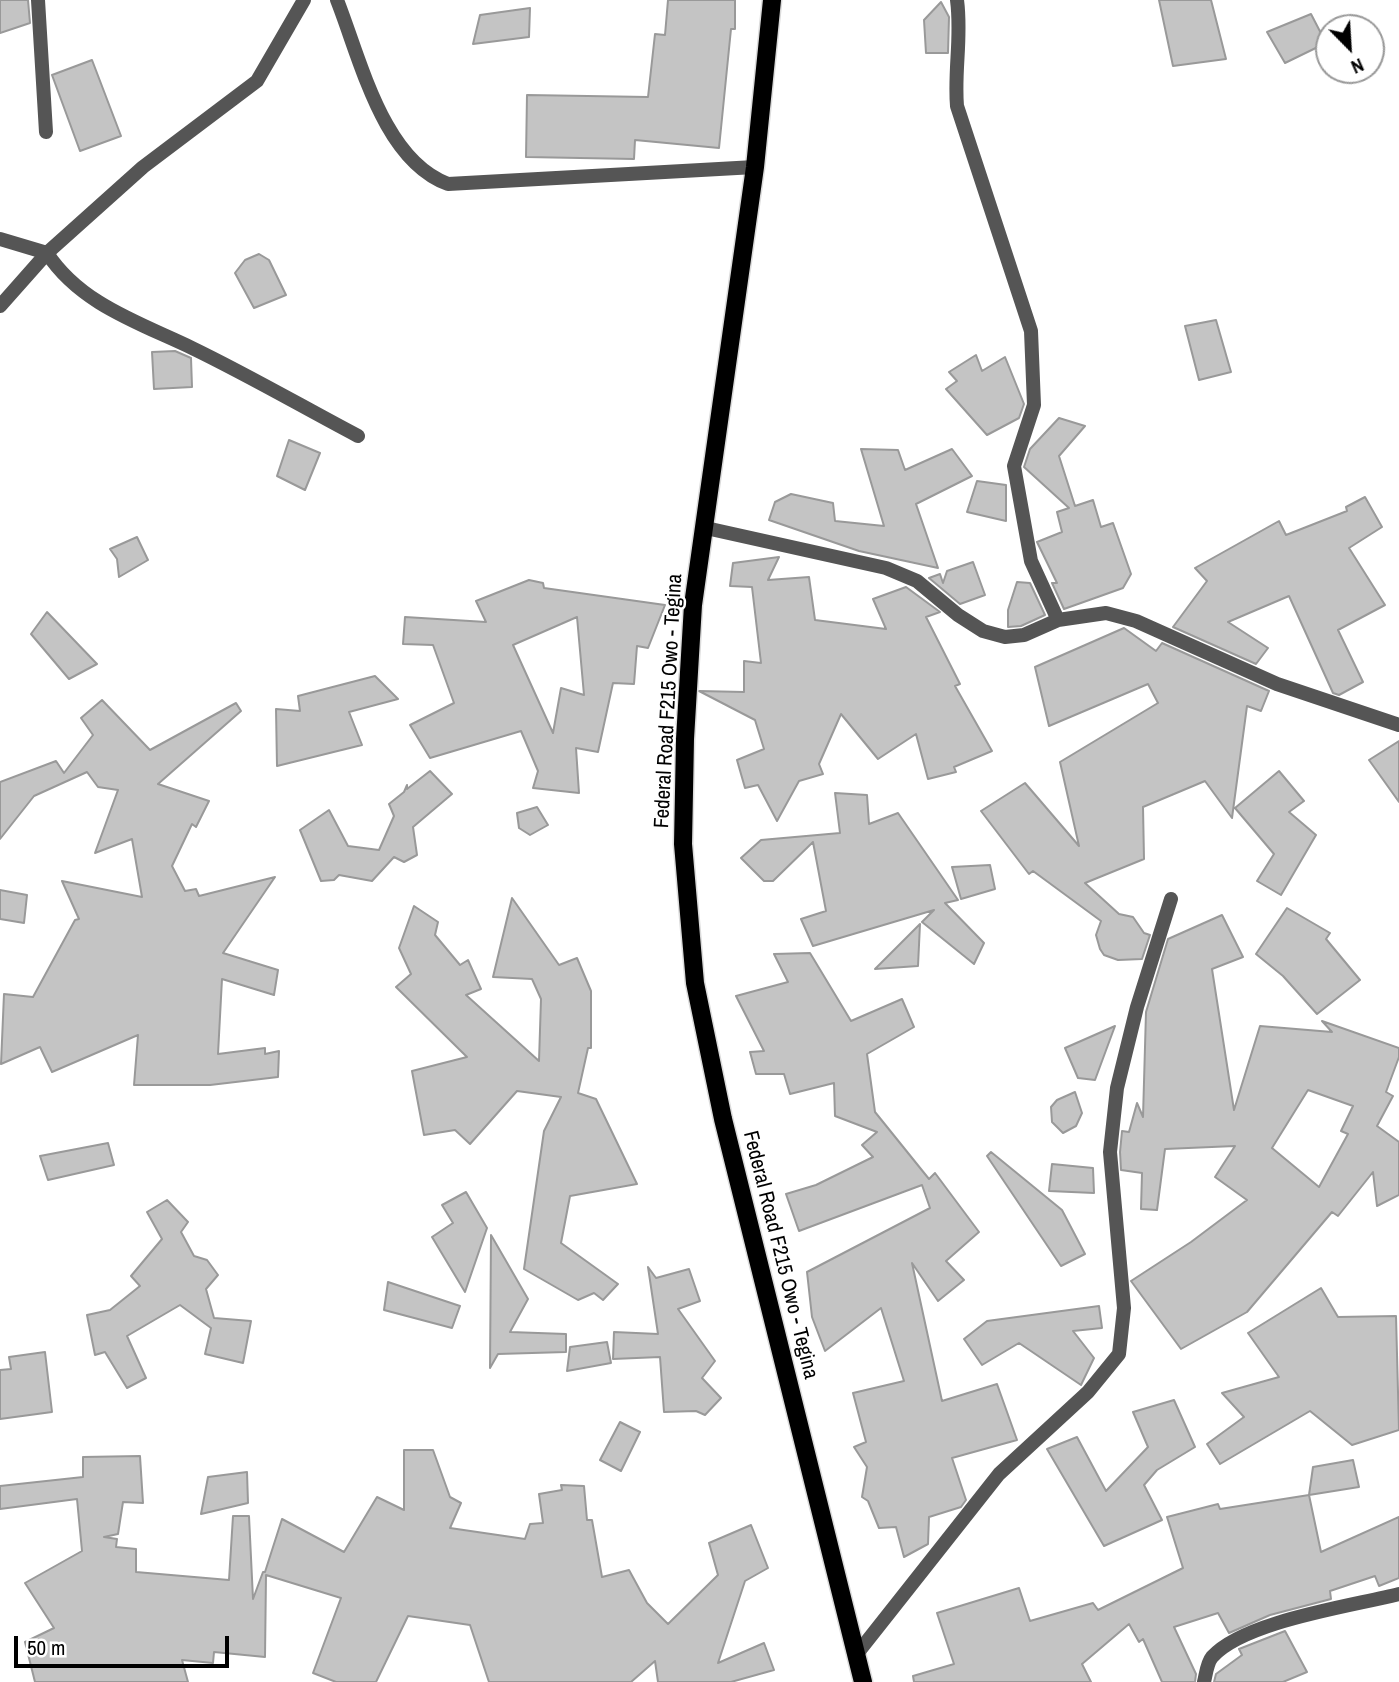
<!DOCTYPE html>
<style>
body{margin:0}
#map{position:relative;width:1399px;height:1682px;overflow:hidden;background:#fff;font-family:"Archivo Narrow",sans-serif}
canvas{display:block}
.north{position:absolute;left:1315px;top:14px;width:70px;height:70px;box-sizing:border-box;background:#fff;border:2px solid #999;border-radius:50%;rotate:156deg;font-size:19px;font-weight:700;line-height:28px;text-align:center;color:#000}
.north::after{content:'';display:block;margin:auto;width:24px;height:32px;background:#000;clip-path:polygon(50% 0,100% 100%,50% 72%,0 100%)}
.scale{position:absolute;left:14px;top:1636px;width:215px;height:32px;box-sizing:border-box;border:4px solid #000;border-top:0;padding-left:9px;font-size:21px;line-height:24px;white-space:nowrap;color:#000;-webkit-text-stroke:5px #fff;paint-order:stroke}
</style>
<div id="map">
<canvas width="1399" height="1682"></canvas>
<div class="north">N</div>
<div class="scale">50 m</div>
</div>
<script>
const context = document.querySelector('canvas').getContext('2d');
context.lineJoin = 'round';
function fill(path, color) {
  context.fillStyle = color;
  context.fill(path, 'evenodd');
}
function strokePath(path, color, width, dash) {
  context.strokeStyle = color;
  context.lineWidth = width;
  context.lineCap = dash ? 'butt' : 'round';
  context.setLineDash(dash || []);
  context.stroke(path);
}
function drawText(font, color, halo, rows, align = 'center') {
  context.font = font + ' "Archivo Narrow",sans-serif';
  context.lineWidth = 5;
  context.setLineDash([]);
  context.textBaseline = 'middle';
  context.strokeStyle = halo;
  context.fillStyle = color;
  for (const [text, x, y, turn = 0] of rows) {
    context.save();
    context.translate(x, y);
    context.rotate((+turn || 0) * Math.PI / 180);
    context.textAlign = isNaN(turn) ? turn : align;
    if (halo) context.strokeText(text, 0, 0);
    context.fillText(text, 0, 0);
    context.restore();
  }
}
const building = new Path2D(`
 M0 0H28L30 23 0 33Z
 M668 0H735V29H731L719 148 635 140 634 159 526 157 527 95 648 97 655 34 665 35Z
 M1159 0H1211L1226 59 1173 66Z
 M941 2 949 17 948 53H926L924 20Z
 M530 8 529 37 473 44 480 15Z
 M1311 14 1326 43 1285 63 1267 32Z
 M92 60 121 136 80 151 52 75Z
 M259 254 269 260 286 295 254 308 235 273 245 260Z
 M1216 320 1231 372 1199 380 1185 326Z
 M175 351 191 358 192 387 154 389 152 352Z
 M976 355 982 371 1005 357 1024 404 1019 418 987 435 946 389 957 381 949 372Z
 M1059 418 1085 426 1059 456 1075 506 1093 500 1101 527 1113 523 1131 574 1123 588 1064 609 1052 583H1057L1037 542 1062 532 1057 512 1069 508 1024 467 1030 449Z
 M289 440 320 453 305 490 277 476Z
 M861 449 898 450 905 470 952 449 972 476 916 504 938 568 859 551 769 520 775 502 791 494 833 503 835 521 884 526Z
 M977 481 1006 485V521L967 512Z
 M1365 497 1382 527 1349 548 1385 605 1338 630 1363 682 1339 695 1333 693 1289 596 1228 622 1268 648 1256 664 1173 627 1207 581 1195 568 1279 521 1286 535 1347 511 1346 507Z
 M137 537 148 560 119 577 117 559 110 549Z
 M779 557 768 580 809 577 815 620 886 629 873 599 906 587 940 612 926 617 960 684 955 686 992 751 954 767 956 772 928 779 916 734 878 759 841 714 819 764 823 774 799 781 777 821 758 785 745 788 737 760 764 749 755 720 699 691 744 692V661L761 663 752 587 730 586 733 563Z
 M973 562 985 595 960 604 929 578 940 574 943 583 947 571Z
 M529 580 543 583 544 588 665 605 648 648 637 646 634 684 613 683 598 752 576 748 579 793 533 788 538 771 521 731 430 758 410 725 454 703 433 645 403 644 405 617 486 622 476 601ZM577 617 584 695 561 688 553 733 513 645Z
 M1017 582 1030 583 1045 615 1021 626 1008 627V610Z
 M47 612 97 664 69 679 31 634Z
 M1124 628 1156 651 1162 643 1269 691 1261 711 1247 706 1232 818 1205 781 1143 807 1144 859 1085 883 1119 914 1133 917 1144 933 1150 935 1142 959 1118 960 1104 955 1100 949 1096 935 1101 921 1033 871 1029 874 981 811 1025 783 1079 846 1060 762 1158 703 1148 684 1049 726 1035 667Z
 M375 676 398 699 349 712 362 745 277 766 276 709 300 711 298 696Z
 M102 700 150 750 236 703 241 711 158 784 209 801 196 827 192 824 172 866 185 891 196 889 199 896 275 877 223 953 278 970 274 995 222 979 218 1054 265 1048V1054L279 1051 278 1077 210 1085H134L138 1035 52 1072 40 1047 1 1064 4 994 33 997 75 920 79 919 62 881 142 897 132 839 95 853 118 790 98 787 87 772 34 796 0 839V782L56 761 64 773 93 735 81 718Z
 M1399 741V802L1369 760Z
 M430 771 452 794 413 827 417 855 404 862 394 857 372 881 339 875 334 880 321 881 300 830 329 810 348 846 379 850 394 816 389 804 404 792 407 785V789Z
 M1279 771 1304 801 1289 812 1316 835 1281 895 1257 881 1274 854 1235 808Z
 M835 793 867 795 869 824 898 813 958 900 945 903 984 943 974 964 922 922 934 910 813 946 801 919 826 911 813 842 773 881H764L741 858 761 840 840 833Z
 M537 807 548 825 530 835 519 828 517 813Z
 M990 865 995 889 961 899 952 867Z
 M0 890 27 895 24 923 0 919Z
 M512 898 559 965 577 958 591 991V1048H588L578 1093 596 1099 637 1184 570 1196 561 1243 618 1284 603 1300 594 1293 578 1300 524 1269 544 1131 561 1097 517 1091 470 1144 455 1130 424 1135 412 1071 467 1057 396 987 411 974 399 948 414 906 438 922 435 935 460 965 468 960 481 989 466 995 539 1061 541 999 532 979 493 977Z
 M1287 908 1330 933 1326 939 1360 980 1317 1014 1283 976 1256 954Z
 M1222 915 1243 957 1212 969 1234 1110 1260 1026 1332 1032 1322 1021 1399 1048V1057L1386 1092 1393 1096 1377 1126 1399 1142V1195L1377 1206 1373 1172 1338 1216 1332 1212 1247 1312 1181 1349 1131 1281 1191 1242 1247 1200 1215 1177 1235 1146 1165 1149 1157 1210 1141 1209 1142 1173 1121 1170 1120 1152 1122 1131 1129 1132 1137 1103 1143 1117 1146 1012 1168 939ZM1308 1090 1353 1106 1341 1131 1348 1134 1319 1187 1272 1148Z
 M920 924 918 966 875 969Z
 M810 953 851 1021 902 999 914 1027 867 1054 875 1112 929 1179 935 1173 979 1232 946 1261 964 1280 938 1301 912 1263 942 1401 997 1384 1017 1440 952 1458 966 1500 961 1507 929 1517 928 1544 904 1557 896 1527 879 1528 868 1501 862 1497 867 1467 854 1447 866 1442 853 1393 904 1381 881 1308 825 1351 812 1317 807 1272 930 1208 922 1185 799 1231 786 1194 816 1185 873 1157 862 1145 877 1132 835 1116 834 1083 790 1094 784 1074H756L750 1052 764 1051 736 996 788 982 774 954Z
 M1115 1026 1095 1080 1078 1078 1065 1048Z
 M1075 1092 1082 1113 1076 1126 1063 1133 1052 1122 1051 1107 1057 1100Z
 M108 1143 114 1165 48 1180 40 1156Z
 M991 1152 1062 1210 1085 1254 1061 1266 987 1156Z
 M1052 1164 1093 1168 1094 1193 1049 1191Z
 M466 1192 487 1228 465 1292 432 1237 453 1223 442 1205Z
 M167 1200 188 1222 181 1232 194 1256 207 1260 218 1275 206 1289 214 1318 251 1321 243 1363 205 1354 211 1328 180 1305 127 1336 146 1378 127 1388 105 1352 95 1355 87 1315 110 1310 140 1286 131 1276 162 1239 147 1212Z
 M491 1235 528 1299 510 1332 566 1334V1352L498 1354 490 1368Z
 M648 1267 656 1278 689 1269 700 1301 678 1309 715 1361 702 1378 721 1398 705 1415 696 1411 664 1412 660 1357 613 1359 614 1332 658 1334Z
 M388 1282 460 1306 452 1328 384 1310Z
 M1321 1288 1338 1317 1396 1316 1399 1430 1352 1445 1310 1411 1220 1464 1207 1444 1244 1417 1222 1393 1279 1377 1248 1333Z
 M1099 1306 1102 1328 1073 1331 1094 1358 1081 1385 1019 1343 982 1365 964 1339 987 1321Z
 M607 1342 611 1363 567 1371 570 1347Z
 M45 1352 52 1412 0 1419V1370L11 1369 9 1357Z
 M1174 1400 1195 1447 1157 1470 1144 1485 1162 1520 1104 1546 1047 1449 1077 1437 1106 1491 1148 1447 1133 1412Z
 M620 1422 640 1432 621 1471 600 1460Z
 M404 1450H433L450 1497 461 1503 450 1528 525 1539 530 1524 543 1523 539 1494 562 1490 561 1485 584 1486 587 1520H592L602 1577 629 1570 647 1603 668 1624 718 1575 709 1543 751 1525 768 1568 745 1581 718 1663 764 1643 774 1670 731 1682H658L655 1661 631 1682H489L470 1625 408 1616 376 1682H336L313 1673 341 1598 266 1575 265 1657 214 1652 213 1663 182 1660 188 1682H35L25 1642 54 1628 25 1583 82 1551 77 1499 0 1509V1486L83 1477V1457L140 1456 143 1503 123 1502 118 1534 104 1537 117 1539 116 1547 136 1549V1572L229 1580 233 1516H249L253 1599 263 1572H265L282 1519 344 1552 377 1497 404 1510Z
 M1353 1460 1359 1487 1309 1495 1313 1467Z
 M247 1472 248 1503 201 1514 208 1477Z
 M1309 1495 1321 1552 1399 1517V1578L1379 1586 1375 1576 1330 1591 1331 1599 1270 1615 1229 1633 1218 1613 1174 1627 1196 1674 1195 1682H1162L1143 1639 1139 1642 1129 1624 1082 1664 1091 1682H914L913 1676 954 1664 937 1613 1019 1588 1030 1621 1093 1603 1098 1610 1183 1568 1167 1517 1218 1504 1220 1509Z
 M1285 1631 1307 1672 1283 1682H1214L1216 1674 1242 1655 1239 1649Z`);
fill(building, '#c4c4c4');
strokePath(building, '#999', 2);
const primary = new Path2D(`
 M772 0 755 167 693 605 685 739 683 844 695 983 723 1119 863 1682`);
strokePath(primary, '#dbdbdb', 21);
strokePath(new Path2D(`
 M38 0 46 132
 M337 0C361 61 383 160 448 184L755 167
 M957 0C962 37 954 70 957 106L1031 331 1034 405 1014 466 1031 561 1058 620
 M0 239 47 253C80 304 140 323 192 348 248 375 303 407 358 436
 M0 306 47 253 143 167 257 81 304 0
 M706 528 886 568 917 581 958 615 983 631 1005 637 1024 635 1058 620 1106 613 1136 621 1277 684 1399 725
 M856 1655 999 1474 1088 1392 1119 1354 1124 1308 1110 1152 1117 1088 1137 1007 1171 899
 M1204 1682C1206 1674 1207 1663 1212 1657 1244 1621 1352 1606 1399 1594`), '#555', 14);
strokePath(primary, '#000', 18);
drawText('21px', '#000', '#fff', [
 ["Federal Road F215 Owo - Tegina",669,701,-87],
 ["Federal Road F215 Owo - Tegina",780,1255,76]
]);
</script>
